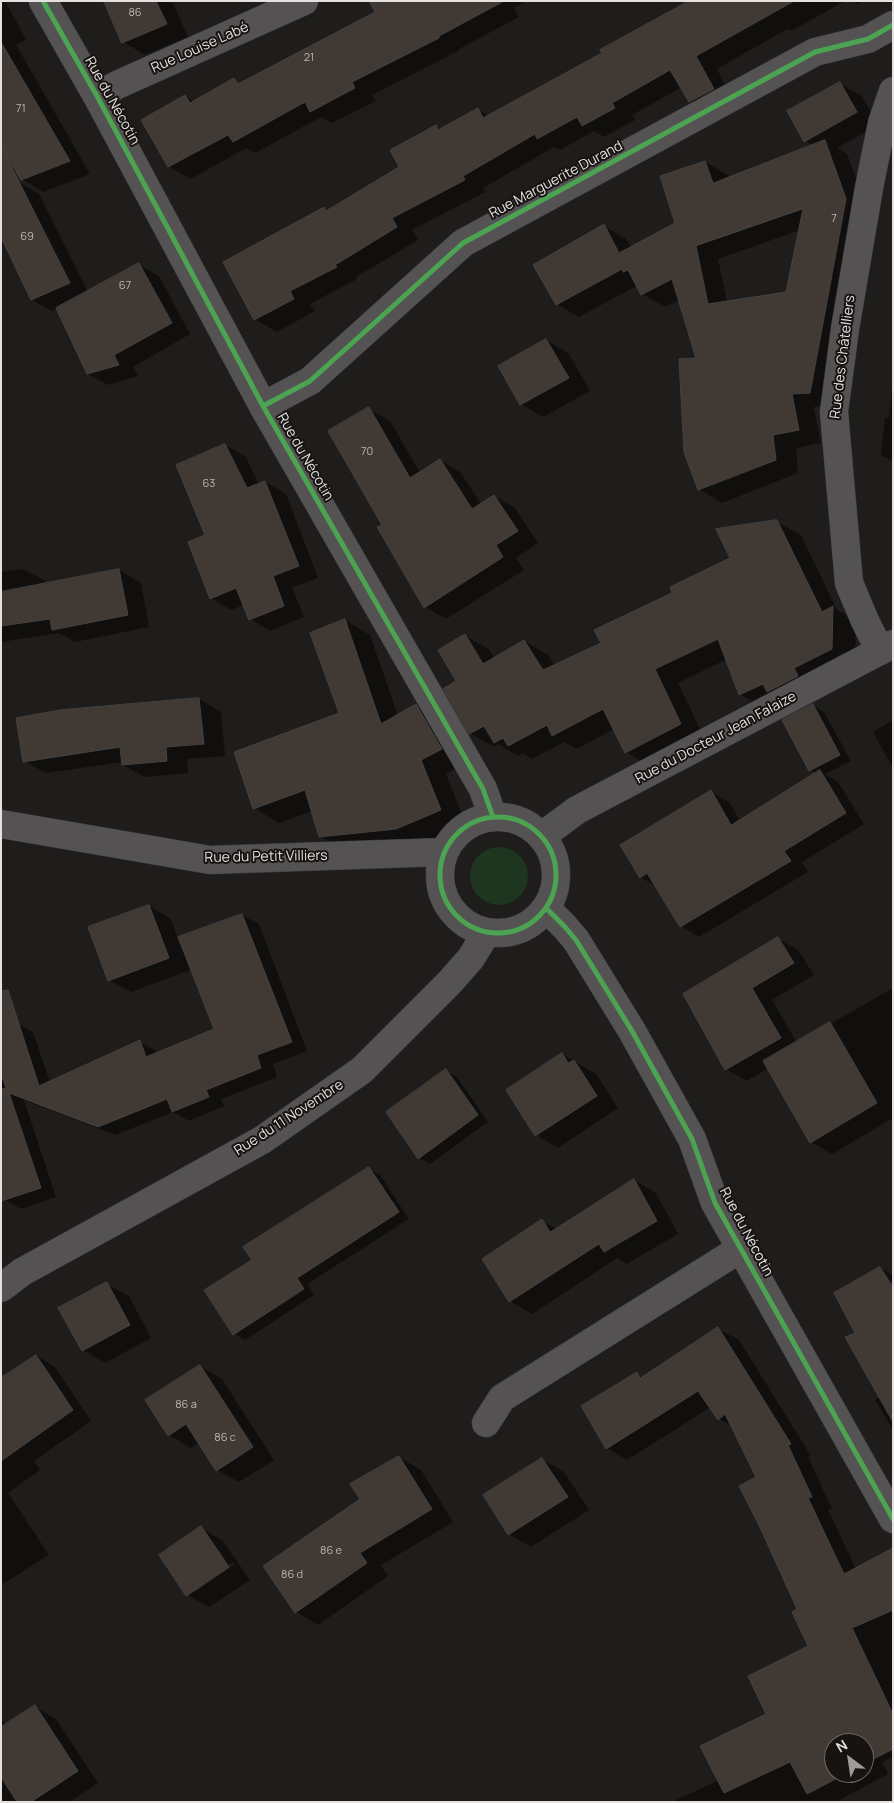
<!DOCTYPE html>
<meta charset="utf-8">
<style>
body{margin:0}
#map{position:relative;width:894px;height:1803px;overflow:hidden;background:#1f1d1b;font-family:Manrope,sans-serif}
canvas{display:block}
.frame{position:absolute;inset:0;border:2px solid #e4e1e0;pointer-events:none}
.north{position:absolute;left:824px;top:1733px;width:50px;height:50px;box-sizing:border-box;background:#161311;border:1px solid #686564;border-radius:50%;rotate:329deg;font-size:14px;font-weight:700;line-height:20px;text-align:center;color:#e4e1e0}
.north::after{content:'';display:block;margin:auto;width:18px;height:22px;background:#9f9c9b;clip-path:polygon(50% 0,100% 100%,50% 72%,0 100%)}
</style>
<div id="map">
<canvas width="894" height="1803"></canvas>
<div class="frame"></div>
<div class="north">N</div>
</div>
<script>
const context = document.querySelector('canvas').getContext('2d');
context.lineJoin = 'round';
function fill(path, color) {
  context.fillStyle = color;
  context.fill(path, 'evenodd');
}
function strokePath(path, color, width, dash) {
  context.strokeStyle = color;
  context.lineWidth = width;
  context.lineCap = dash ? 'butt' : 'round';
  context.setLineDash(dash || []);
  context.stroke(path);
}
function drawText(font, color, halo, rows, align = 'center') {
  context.font = font + ' Manrope,sans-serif';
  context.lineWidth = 4;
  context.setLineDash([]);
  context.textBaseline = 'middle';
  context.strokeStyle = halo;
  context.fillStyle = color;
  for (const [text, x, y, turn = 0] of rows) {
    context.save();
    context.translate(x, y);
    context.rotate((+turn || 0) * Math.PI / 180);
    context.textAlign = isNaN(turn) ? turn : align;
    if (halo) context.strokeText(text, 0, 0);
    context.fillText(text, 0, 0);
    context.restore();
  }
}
fill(new Path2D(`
 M470 876a29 29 0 1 1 58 0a29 29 0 1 1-58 0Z`), '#1e361f');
fill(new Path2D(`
 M1 1H5L26 39 16 45 90 174 43 192 22 179 1 144Z
 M105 1H172L188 37 145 55 123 42Z
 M406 1H526L514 8 519 17 459 49 460 50 372 95 376 101 332 123 321 117 255 153 246 148 191 179 169 167 142 120 185 96 195 102 234 80 241 84Z
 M691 1H845L791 31 787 29 717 69 734 102 712 114 690 101 682 87 632 115 635 120 604 137 594 131 560 150 554 147 483 188 485 192 412 230 418 240 356 277 357 279 310 304 315 311 277 332 255 319 224 262 324 209 328 211 400 167 436 127 441 130 478 110 489 116 603 53Z
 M852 1H863L857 4Z
 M840 84 862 96 878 125 837 148 847 154 869 213 832 405 814 407 821 443 796 448 798 473 722 503 699 489 697 359 680 300 665 307 642 294 638 285 579 317 557 304 604 226 626 239 632 248 677 223 705 162 728 175 729 178 813 145 805 141ZM800 230 788 294 727 302 718 259Z
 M19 182 39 194 88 292 139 265 159 276 190 334 133 367 138 376 108 385 88 374 58 308 52 311 32 300Z
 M546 340 568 353 590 391 543 417 521 404Z
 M893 375V474V461L881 455 885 418H889Z
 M369 409 390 421 420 473 440 460 461 473 481 504 494 496 515 508 538 543 516 558 524 570 446 619 425 607 384 525Z
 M225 445 246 457 259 485 265 482 286 494 318 578 292 587 304 617 270 631 250 619 244 605 231 610 211 598 207 535Z
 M777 522 801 535 837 610 856 620 855 663 764 708 740 694 727 659 678 683 704 737 649 766 626 752 614 729 577 749 564 742 532 759 523 753 518 756 498 744 494 747 470 733 458 682 465 636 489 649 495 659 524 641 548 655 555 666 602 643 673 594 732 558Z
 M23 569 45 581V584L119 570 141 583 149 627 75 642 59 633 1 642V572Z
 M345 620 370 635 398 716 416 706 442 720 466 763 446 774 466 825 422 843 346 851 320 836 313 811 279 823 254 808 340 714Z
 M199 699 221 712 225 756 187 759 188 773 145 777 123 765V762L46 773 24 761Z
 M813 705 824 712 851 761 825 774 838 782 864 824 802 862 808 872 699 937 681 926 656 886 640 877 711 792 729 802 740 821 817 774 810 770Z
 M893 720V768L873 732Z
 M149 906 171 919 178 939 242 915 259 924 307 1051 273 1064 277 1077 221 1099 224 1106 189 1121 173 1112 115 1135 24 1100 56 1197 21 1209 4 1199 1 1190V1025L16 1023 33 1032 50 1082 140 1042 156 1051 157 1054 215 1030 189 961 187 962 190 970 131 992 109 980Z
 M778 939 798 950 814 975 772 1000 797 1043 893 988V1118L832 1154 811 1142 769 1068 747 1081 726 1069 685 995Z
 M562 1054 596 1074 618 1108 558 1148 536 1135Z
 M446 1071 457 1077 488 1122 430 1164 419 1158Z
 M369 1169 380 1175 409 1219 307 1284 314 1295 245 1340 234 1334Z
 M634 1180 656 1193 678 1234 627 1264 617 1258 532 1314 510 1301 483 1259 542 1221 556 1229Z
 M880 1268 893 1275V1430L875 1400 880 1397 857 1333Z
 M107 1284 129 1296 151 1338 105 1363 83 1350Z
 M718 1329 739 1340 811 1456 808 1457 832 1509 828 1510 856 1569 893 1558V1757L882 1762 888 1774 836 1802H672L719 1780 767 1715 809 1646 758 1477 733 1427 719 1419 711 1407 627 1460 607 1448 637 1374 643 1378ZM834 1743H864V1773H834Z
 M37 1356 55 1367 91 1421 34 1461 40 1470 8 1493 49 1555 1 1585V1414Z
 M200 1366 222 1379 274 1460 239 1482 217 1470 200 1442 191 1448 169 1435Z
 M399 1457 421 1470 453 1522 381 1565 388 1576 318 1625 296 1612 362 1500Z
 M542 1459 564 1472 589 1510 531 1547 509 1534 484 1495Z
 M201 1528 223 1541 250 1580 209 1607 187 1595ZM233 1562 235 1564 195 1592V1589Z
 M35 1707 56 1719 98 1783 70 1802H1V1721L7 1724Z`), '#0007');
const building = new Path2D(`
 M104 1H156L167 24 122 43Z
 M369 1H504L439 36V38L352 82 355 88 310 112 305 102 233 142 228 135 168 167 141 120 185 95 190 103 234 78 238 84 375 12Z
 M689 1H794L696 56 714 89 689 102 670 70 612 103 615 108 582 126 577 117 537 139 535 134 463 176 465 180 392 218 397 227 335 265 337 267 290 291 294 299 254 320 223 262 324 207 326 211 399 167 390 150 436 125 438 130 478 108 483 118 602 53 600 50Z
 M1 42 70 161 21 180 1 146 70 283 31 300 1 237Z
 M840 82 857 112 804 142 787 111Z
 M825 140 846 199 810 393 792 394 799 430 773 435 776 460 698 490 684 452 679 359 696 358 672 279 641 295 628 270 623 272 622 269 556 305 533 265 604 224 619 253 675 223 660 176 705 161 713 183ZM803 209 786 292 708 304 696 246Z
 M139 263 172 323 114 355 119 365 87 374 56 308Z
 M546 339 569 378 520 405 498 366Z
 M369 407 410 478 440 459 472 509 494 495 518 531 496 545 503 557 424 608 377 527 382 525 328 431Z
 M225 444 247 488 265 481 299 566 273 576 284 606 249 620 236 588 210 599 188 542 205 535 176 465Z
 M777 520 822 612 833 606 832 649 794 668 798 676 767 692 763 684 739 695 718 639 655 669 681 724 625 753 603 709 552 736 547 725 508 746 503 738 494 743 484 726 469 734 443 689 456 681 438 650 465 634 483 664 524 640 543 670 601 643 594 630 672 593 670 587 730 558 716 529Z
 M119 569 128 615 52 630 50 619 1 626V592Z
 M345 619 381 724 416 704 442 749 421 760 441 810 396 829 319 837 305 790 253 809 234 752 339 713 310 633Z
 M199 698 204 744 166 747 167 761 122 765 120 747 23 762 16 718 60 710Z
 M813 704 840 755 809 771 782 720Z
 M820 770 846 813 784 851 791 861 680 927 647 873 640 878 620 845 711 790 731 825Z
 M149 905 169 958 108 981 88 927Z
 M242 914 292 1042 257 1055 261 1068 206 1090 209 1097 172 1112 167 1099 98 1127 9 1093 41 1188 1 1201V1089L6 1088 1 1073V991L8 990 39 1086 140 1040 146 1057 214 1029 178 937Z
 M778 937 794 963 752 988 781 1038 725 1070 683 994Z
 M830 1022 877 1103 810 1143 763 1061Z
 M562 1053 568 1063 574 1060 597 1096 535 1136 506 1090Z
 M446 1069 478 1115 418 1159 386 1112Z
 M369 1167 399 1212 297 1278 304 1289 233 1335 204 1290 252 1260 243 1247Z
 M634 1179 657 1221 604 1252 599 1244 509 1302 482 1259 542 1219 550 1232Z
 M880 1267 893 1287V1422L845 1337 855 1333 834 1293Z
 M107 1282 130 1325 82 1351 58 1308Z
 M718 1327 791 1444 788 1445 812 1497 808 1498 844 1574 893 1548V1610L852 1628 893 1714V1749L864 1764V1743H834V1773H847L807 1794 790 1762 724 1793 700 1746 766 1714 748 1676 808 1646 792 1612 797 1609 758 1523 739 1486 756 1477 725 1414 718 1420 698 1391 606 1449 581 1406 637 1372 640 1378Z
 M36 1355 73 1410 1 1461V1378Z
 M200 1365 253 1447 216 1471 186 1424 168 1436 145 1400Z
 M399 1456 432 1509 360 1553 367 1563 295 1613 263 1566 360 1499 350 1484Z
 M542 1458 568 1497 508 1535 483 1495Z
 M201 1526 229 1567 186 1596 159 1555Z
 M35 1705 78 1771 31 1802H17L1 1777V1727Z`);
fill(building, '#403934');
strokePath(building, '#444342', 1);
const street = new Path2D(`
 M43 1 97 96 263 406 483 789 493 817
 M97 96 117 85 304 1
 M263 406 310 381 463 243 815 52 868 39 893 25
 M880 651 865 621 849 583 834 412 845 329 869 188 882 123 893 91
 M440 875a58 58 0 1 1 116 0a58 58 0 1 1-116 0Z
 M1 824 210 860 444 852
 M542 836 577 810 893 644
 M546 908 565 927 576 940 632 1031 692 1139 715 1203 893 1519
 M1 1288 22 1272 262 1140 362 1070 450 982 471 958 487 932
 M486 1423 502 1398 740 1249`);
strokePath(street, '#3c3b3a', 29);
strokePath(street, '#545252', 28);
strokePath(new Path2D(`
 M43 1 97 96 263 406 483 789 493 817
 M263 406 310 381 463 243 815 52 868 39 893 25
 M440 875a58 58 0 1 1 116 0a58 58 0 1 1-116 0Z
 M546 908 565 927 576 940 632 1031 692 1139 715 1203 893 1519`), '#4ca352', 5);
drawText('11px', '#bbb7b5', null, [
 ["86",135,13],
 ["21",309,58],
 ["71",21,109],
 ["7",834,219],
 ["69",27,237],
 ["67",125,286],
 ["70",367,452],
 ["63",209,484],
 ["86 a",186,1405],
 ["86 c",225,1438],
 ["86 e",331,1551],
 ["86 d",292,1575]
]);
drawText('14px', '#e4e1e0', '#161311', [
 ["Rue Louise Labé",200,48,-24],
 ["Rue du Nécotin",112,101,61],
 ["Rue Marguerite Durand",556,180,-28],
 ["Rue des Châtelliers",843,357,-83],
 ["Rue du Nécotin",305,457,60],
 ["Rue du Docteur Jean Falaize",716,738,-28],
 ["Rue du Petit Villiers",266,857,-1],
 ["Rue du 11 Novembre",289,1118,-33],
 ["Rue du Nécotin",746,1232,62]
]);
</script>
